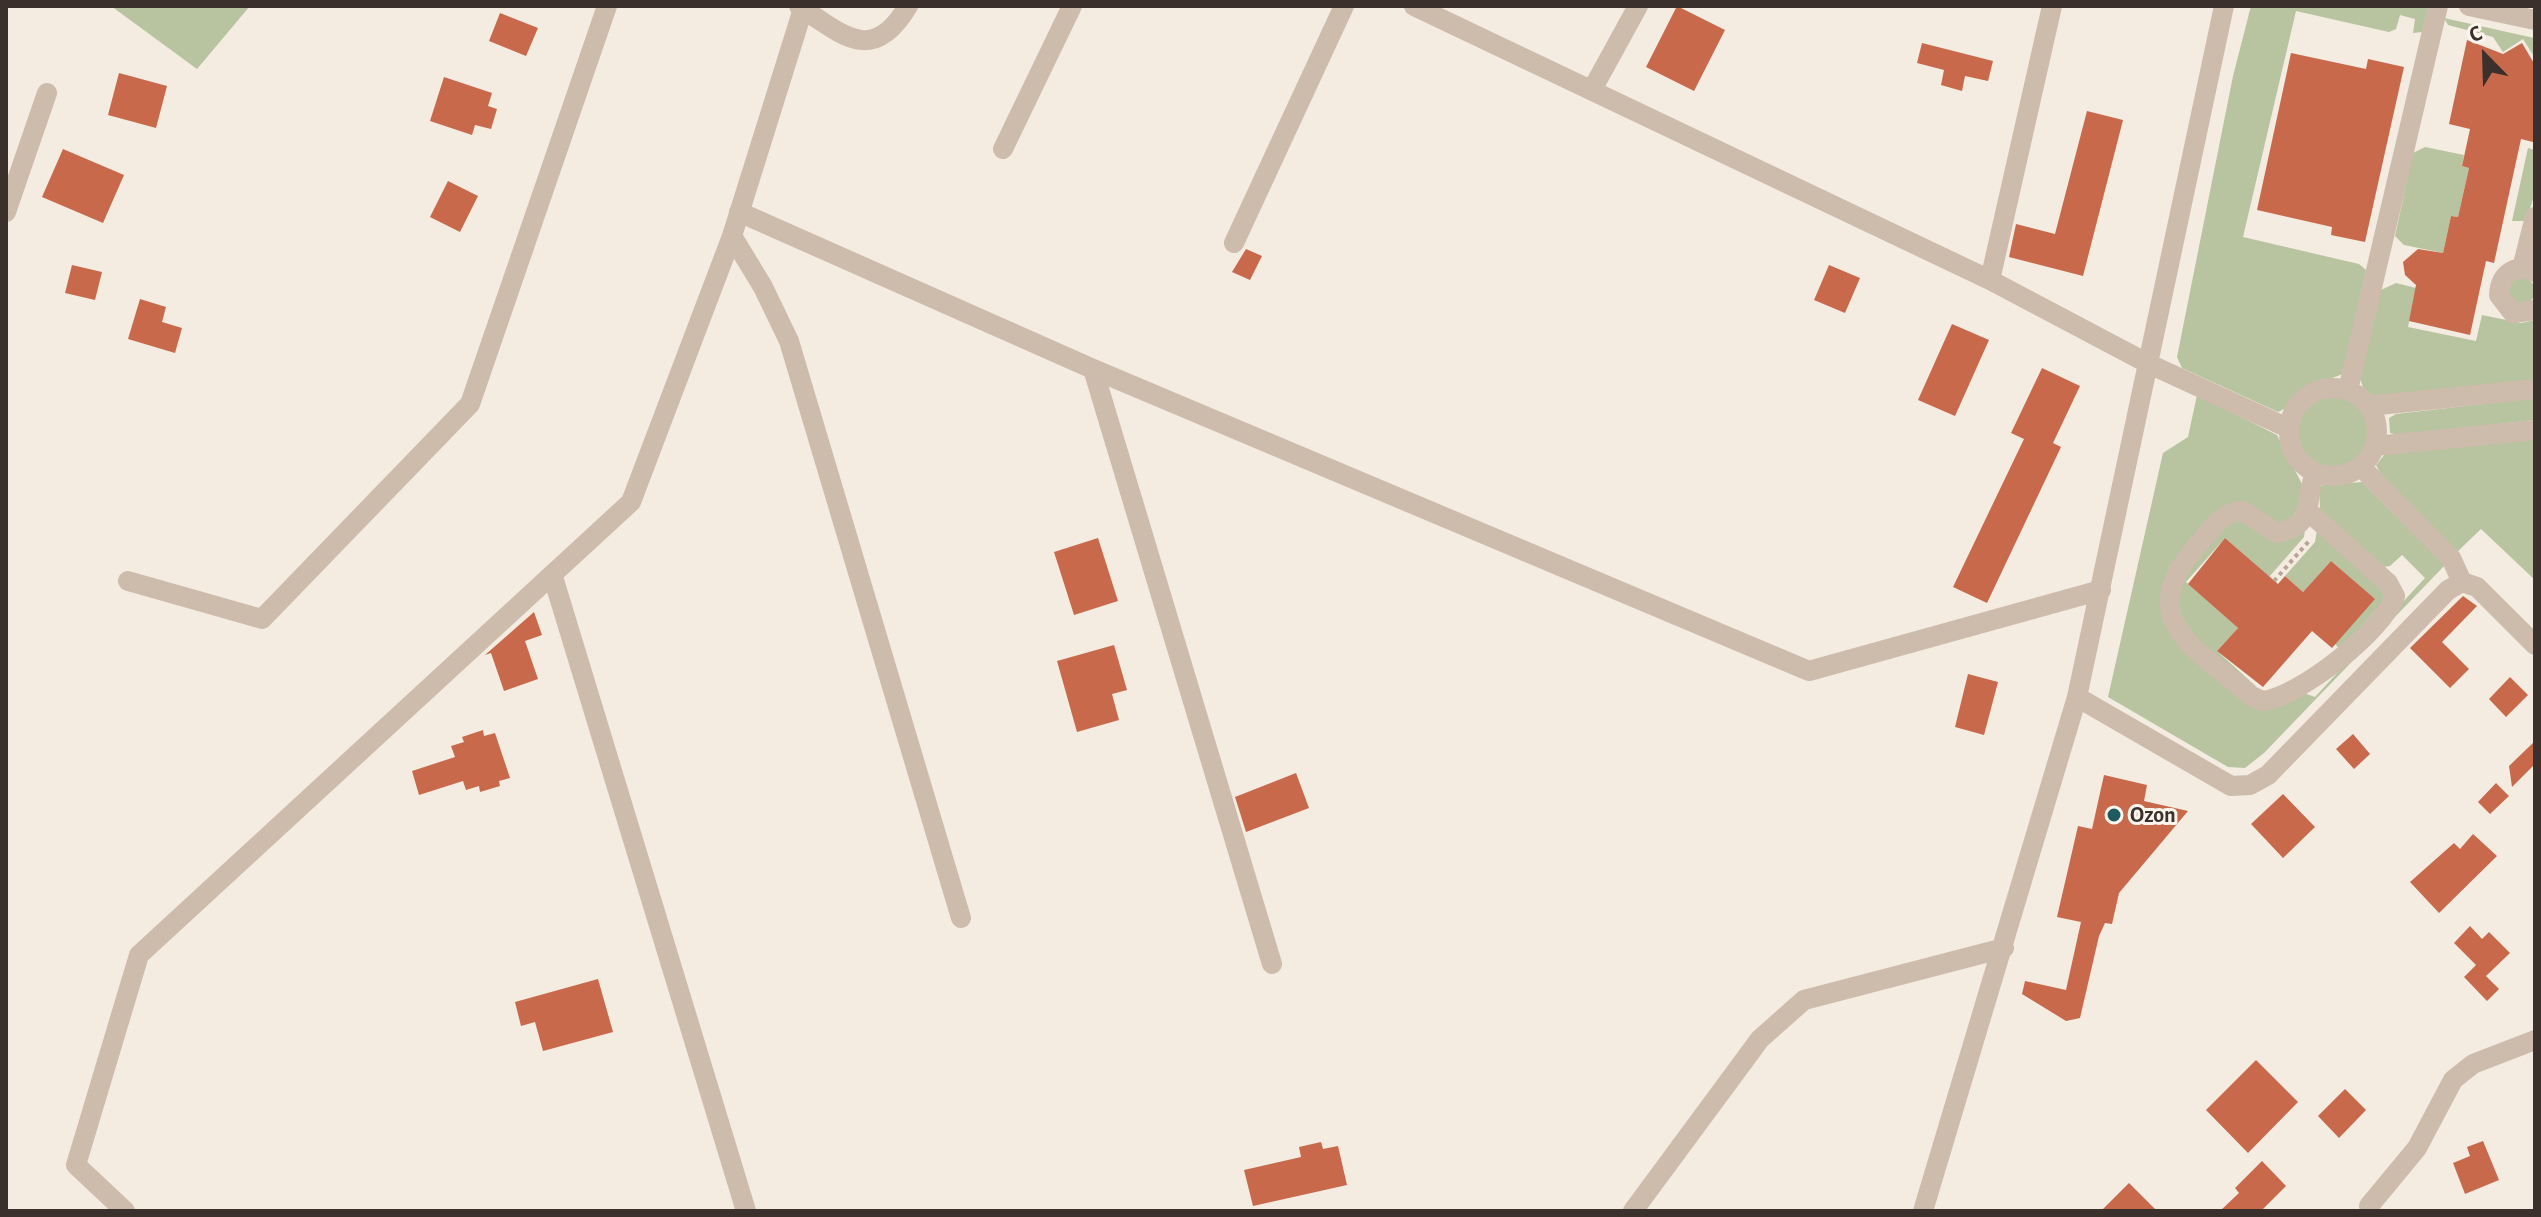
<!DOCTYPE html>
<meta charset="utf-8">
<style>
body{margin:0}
#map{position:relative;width:2541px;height:1217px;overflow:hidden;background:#f4ebe1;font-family:"Alegreya Sans",sans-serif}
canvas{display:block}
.frame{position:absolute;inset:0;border:8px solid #3b302b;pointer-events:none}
.north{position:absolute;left:2445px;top:16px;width:80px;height:80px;-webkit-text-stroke:6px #fbf5ee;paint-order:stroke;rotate:337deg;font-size:22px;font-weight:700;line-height:32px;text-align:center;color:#3b302b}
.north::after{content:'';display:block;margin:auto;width:28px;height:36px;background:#3b302b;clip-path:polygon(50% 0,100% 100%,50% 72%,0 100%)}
</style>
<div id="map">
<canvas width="2541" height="1217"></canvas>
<div class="frame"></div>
<div class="north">С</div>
</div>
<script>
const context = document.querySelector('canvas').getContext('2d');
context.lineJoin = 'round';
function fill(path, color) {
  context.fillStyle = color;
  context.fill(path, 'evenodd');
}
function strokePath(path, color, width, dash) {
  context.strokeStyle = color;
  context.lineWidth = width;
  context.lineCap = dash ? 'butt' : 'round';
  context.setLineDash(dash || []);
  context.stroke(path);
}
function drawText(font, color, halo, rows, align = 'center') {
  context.font = font + ' "Alegreya Sans",sans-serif';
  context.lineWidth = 6;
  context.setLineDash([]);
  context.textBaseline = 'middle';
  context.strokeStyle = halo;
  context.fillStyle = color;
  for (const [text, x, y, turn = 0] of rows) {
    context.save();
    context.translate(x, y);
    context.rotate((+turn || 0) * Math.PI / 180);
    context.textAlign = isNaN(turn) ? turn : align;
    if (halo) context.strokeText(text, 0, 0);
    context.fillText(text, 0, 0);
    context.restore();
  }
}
fill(new Path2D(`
 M111 6H250L197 69Z
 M2251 6 2428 7 2422 32 2413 33 2415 19 2400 15 2396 29 2389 32 2296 11 2243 237 2359 264 2366 270 2343 374 2305 388 2288 407 2278 412 2182 368 2177 357 2233 76Z
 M2444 18 2534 38 2535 58 2523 39 2503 52 2493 37 2448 25Z
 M2425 147 2464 155 2462 166 2469 168 2458 217 2451 216 2443 253 2404 245 2395 236 2413 153Z
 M2528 148 2535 150V193L2526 221H2512Z
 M2509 291a13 13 0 1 1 26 0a13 13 0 1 1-26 0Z
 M2396 283 2416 288 2408 327 2476 341 2482 315 2521 323 2535 320V382L2374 396 2364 390 2360 379 2381 290Z
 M2197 395 2277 435 2302 484 2300 505 2292 518 2281 524 2255 509 2179 554 2169 568 2161 613 2175 640 2246 703 2304 693 2315 697 2425 578 2402 555 2390 566 2383 567 2320 510 2319 488 2323 485 2362 482 2445 565 2264 753 2245 768 2228 767 2108 697 2163 453 2188 437Z
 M2296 432a36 36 0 1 1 72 0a36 36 0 1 1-72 0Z
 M2535 398V420L2398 435 2390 433 2389 418 2396 414Z
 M2535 439V580L2481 529 2457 552 2380 473 2376 465 2385 454Z
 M2231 520 2305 530 2304 537 2269 577 2225 538 2186 582 2238 628 2217 651 2260 690C2227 664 2151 622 2185 572 2198 553 2216 537 2231 520Z
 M2317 530 2383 588 2386 598 2341 650 2335 644 2374 599 2331 561 2303 592 2285 576 2315 542Z`), '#b8c4a0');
fill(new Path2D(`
 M1677 6 1725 30 1694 91 1646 67Z
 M500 13 538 28 526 56 489 41Z
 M2467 40 2503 54 2522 43 2535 65 2533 142 2521 139 2494 263 2486 261 2470 335 2409 321 2416 285 2405 275 2403 262 2418 249 2443 253 2451 216 2458 217 2469 168 2462 166 2470 129 2449 124Z
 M1922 43 1993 61 1988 81 1965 76 1962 91 1941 85 1944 70 1917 63Z
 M2291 53 2366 69 2368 59 2404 67 2365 242 2331 235 2332 227 2257 210Z
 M119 73 167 86 156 128 108 115Z
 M444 77 492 93 488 106 497 109 491 129 475 125 472 135 430 121Z
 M2087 111 2123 120 2083 276 2009 257 2016 224 2055 234Z
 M63 149 124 175 103 223 42 197Z
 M448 181 478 196 460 232 430 217Z
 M1246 249 1262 256 1250 280 1232 272Z
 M72 265 102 272 95 300 65 293Z
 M1829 265 1860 278 1845 313 1814 300Z
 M140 299 166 307 162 322 182 328 175 353 128 339Z
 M1952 324 1989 340 1955 416 1918 400Z
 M2042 368 2080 386 2053 443 2061 447 1987 603 1953 587 2024 439 2011 433Z
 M1098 538 1118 601 1074 615 1054 552Z
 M2225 538 2278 584 2285 576 2303 592 2331 561 2375 599 2332 648 2312 631 2263 687 2217 651 2238 628 2188 584Z
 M2463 596 2477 606 2442 642 2469 669 2450 688 2410 648Z
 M534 612 542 635 525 641 538 679 504 691 491 653 485 655Z
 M1114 645 1127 690 1112 694 1119 720 1077 732 1057 661Z
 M1968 674 1998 682 1984 735 1955 727Z
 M2510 677 2528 695 2506 717 2489 699Z
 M483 730 484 736 495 733 510 778 499 781 500 786 480 792 479 786 466 790 463 781 419 795 412 771 455 757 451 746 464 742 462 737Z
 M2353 734 2370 754 2354 769 2336 749Z
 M2535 741V764L2512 787 2509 766Z
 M1296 773 1309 808 1246 832 1235 797Z
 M2104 775 2147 785 2144 801 2188 811 2119 893 2112 924 2105 923 2099 936 2080 1018 2066 1021 2022 994 2025 981 2066 990 2081 922 2057 917 2078 826 2092 829Z
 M2496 783 2509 796 2490 814 2478 802Z
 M2283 794 2315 827 2283 858 2251 824Z
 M2473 834 2497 856 2439 913 2410 882 2454 843 2460 849Z
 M2470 926 2482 939 2489 932 2510 953 2486 976 2499 989 2487 1001 2464 977 2476 965 2454 943Z
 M598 979 613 1032 543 1051 535 1022 521 1026 515 1002Z
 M2256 1060 2298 1102 2248 1153 2206 1110Z
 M2345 1089 2366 1110 2339 1138 2318 1116Z
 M2483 1141 2499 1180 2465 1194 2453 1163 2470 1156 2467 1147Z
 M1321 1142 1323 1149 1338 1146 1347 1185 1253 1206 1244 1170 1301 1157 1299 1147Z
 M2262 1161 2286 1186 2261 1211H2220L2239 1193 2235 1188Z
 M2129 1183 2157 1211H2101Z`), '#c8694b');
strokePath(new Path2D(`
 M2274 581 2309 541`), '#b9a596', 4, [4, 4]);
strokePath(new Path2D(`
 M799 6C844 36 873 65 908 6
 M1414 6 1990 280 2147 363 2288 428
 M2469 6 2535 20
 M1593 88 1638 6
 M1003 149 1072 6
 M6 212 47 93
 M739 212 1093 369 1809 671 2101 590
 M732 236 763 287 789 341 961 918
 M1234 243 1344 6
 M2522 268 2535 217
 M2535 272C2516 263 2500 273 2499 295L2513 313 2535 310
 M1990 280 2052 6
 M1093 369 1272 964
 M2289 432a44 44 0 1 1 88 0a44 44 0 1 1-88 0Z
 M2348 390 2438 6
 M2369 406 2535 389
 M2375 446 2535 430
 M2360 466 2451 558 2462 582
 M2309 512 2388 583 2395 596C2383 631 2300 696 2263 701L2251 696C2194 646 2131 619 2200 542 2213 528 2223 511 2243 511L2277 533C2317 525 2304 501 2315 473
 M553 577 746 1211
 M128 581 262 619 470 404 607 6
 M2077 697 2231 786 2250 785 2268 775 2448 590 2462 582 2477 587 2535 645
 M2369 1206 2417 1148 2453 1080 2473 1064 2535 1040
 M125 1211 76 1165 139 955 631 502 732 236 803 9
 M1633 1211 1760 1039 1804 1000 2004 948
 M1923 1211 2077 697 2224 6`), '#cdbbac', 20);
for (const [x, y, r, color] of [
 [2114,815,8,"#1f5a5e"]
]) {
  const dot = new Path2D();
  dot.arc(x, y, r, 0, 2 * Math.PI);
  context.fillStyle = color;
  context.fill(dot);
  strokePath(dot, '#fbf5ee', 3);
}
drawText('bold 22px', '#3b302b', '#fbf5ee', [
 ["Ozon",2130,815]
], 'left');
</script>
